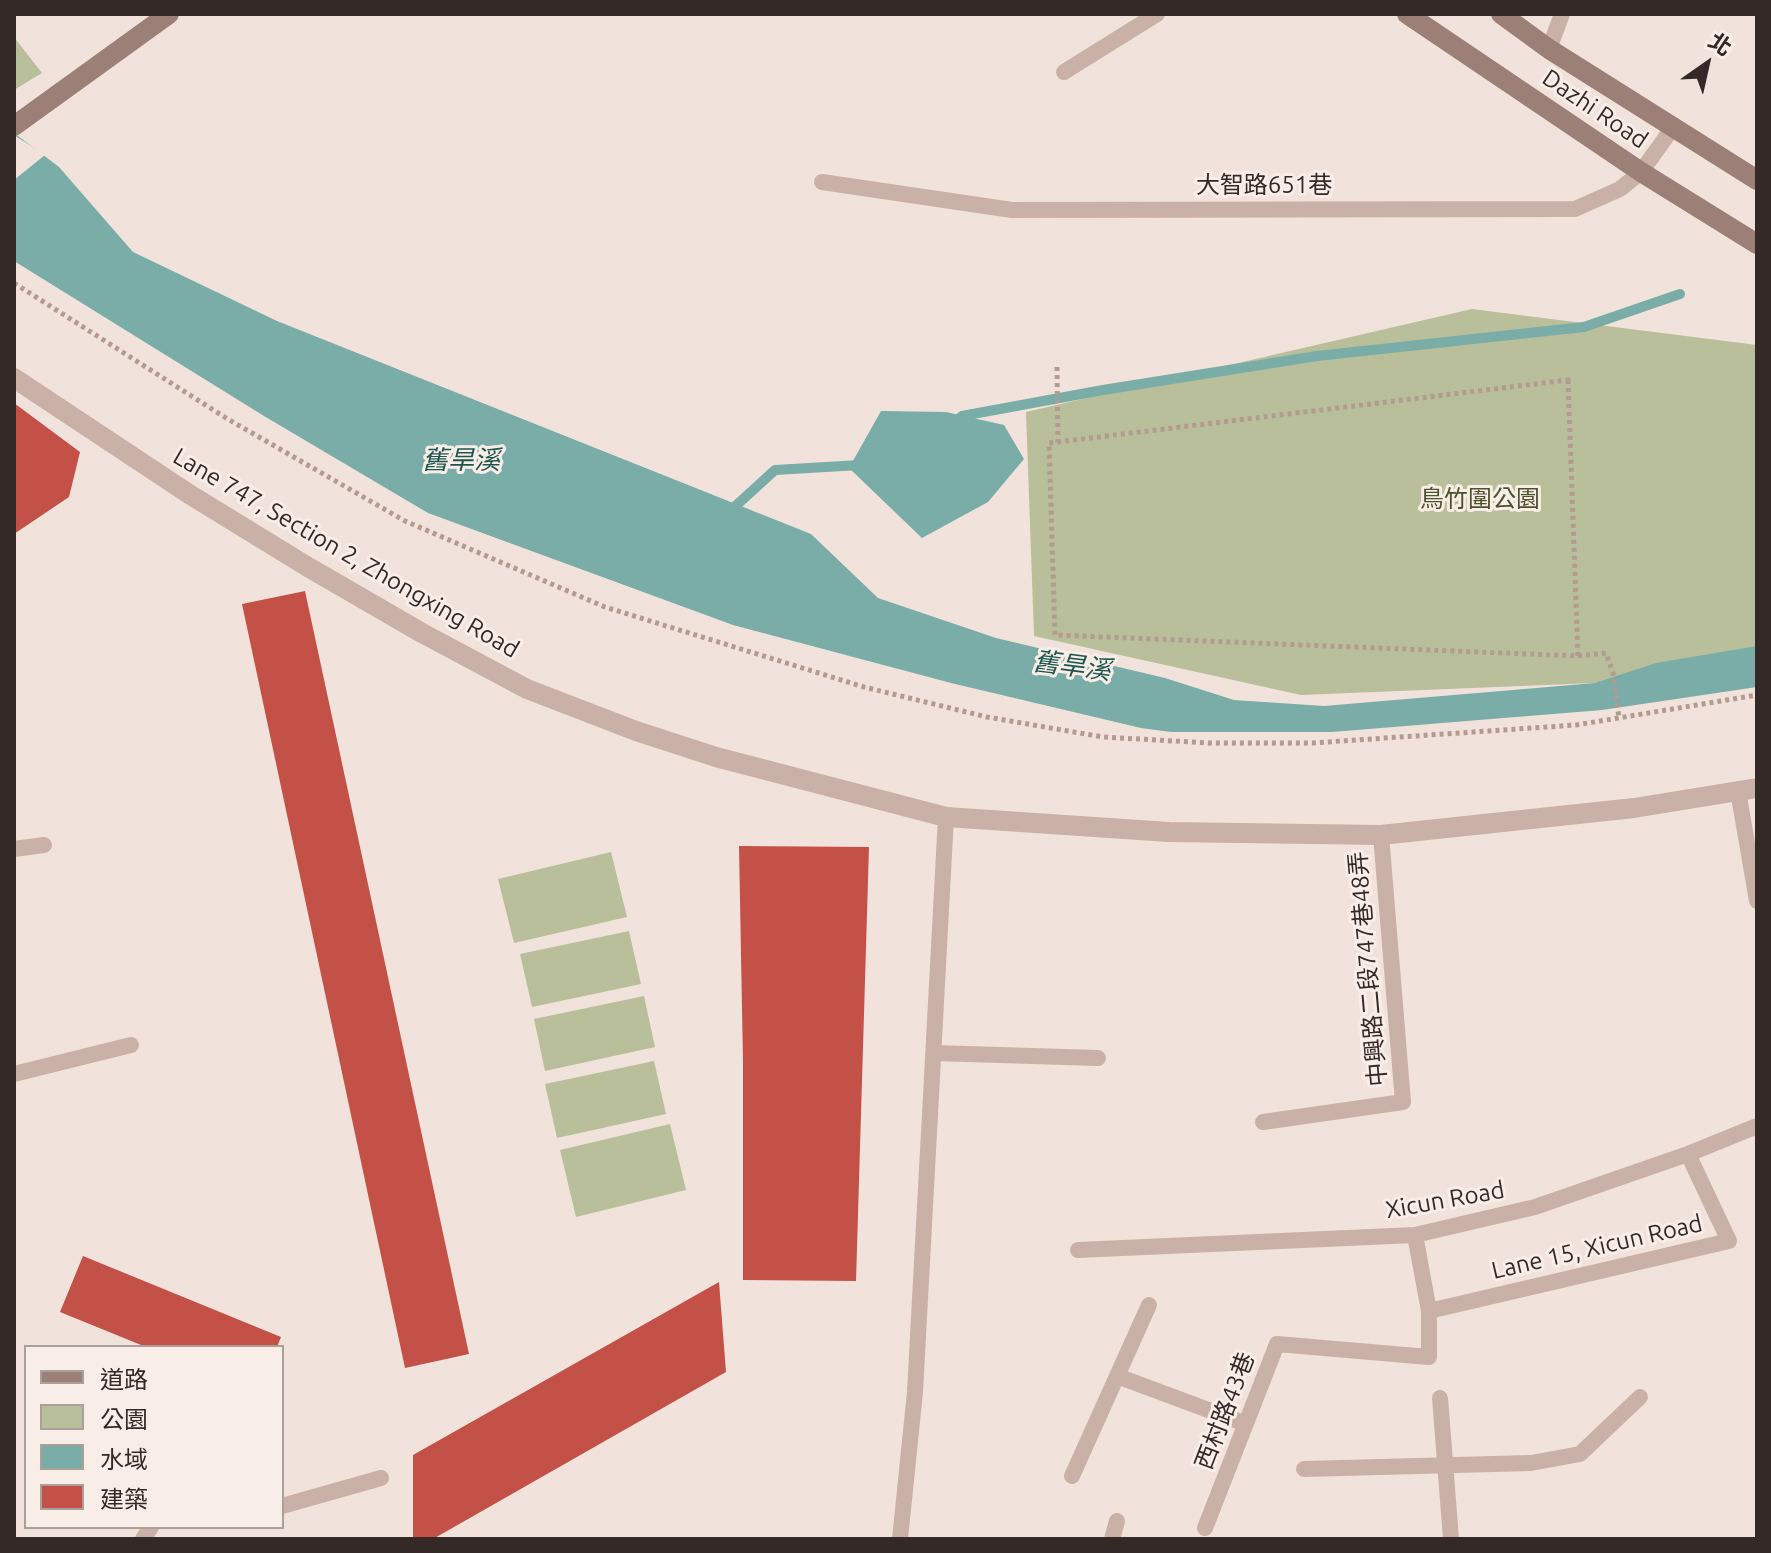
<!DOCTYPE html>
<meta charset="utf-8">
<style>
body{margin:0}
#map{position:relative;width:1771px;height:1553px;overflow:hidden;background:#f1e3db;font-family:Ubuntu,"Noto Sans TC",sans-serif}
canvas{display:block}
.frame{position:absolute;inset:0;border:16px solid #352927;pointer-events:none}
.legend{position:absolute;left:24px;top:1345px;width:260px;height:184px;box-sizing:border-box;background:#f9eee7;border:2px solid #ab9f9a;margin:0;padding:10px 14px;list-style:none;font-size:24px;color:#352927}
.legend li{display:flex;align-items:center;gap:16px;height:40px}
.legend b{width:40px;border:2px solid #ab9f9a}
.north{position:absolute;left:1667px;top:24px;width:80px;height:80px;-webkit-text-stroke:6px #f9eee7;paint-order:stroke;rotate:34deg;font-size:22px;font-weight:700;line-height:32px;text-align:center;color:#352927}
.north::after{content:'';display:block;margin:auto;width:28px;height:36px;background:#352927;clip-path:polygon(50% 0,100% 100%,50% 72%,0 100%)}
</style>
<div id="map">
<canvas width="1771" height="1553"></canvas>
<div class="frame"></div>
<ul class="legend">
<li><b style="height:10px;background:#9c8078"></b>道路</li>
<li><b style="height:22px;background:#b9bf9b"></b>公園</li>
<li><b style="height:22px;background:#7aada7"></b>水域</li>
<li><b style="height:22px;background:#c35147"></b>建築</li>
</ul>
<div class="north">北</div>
</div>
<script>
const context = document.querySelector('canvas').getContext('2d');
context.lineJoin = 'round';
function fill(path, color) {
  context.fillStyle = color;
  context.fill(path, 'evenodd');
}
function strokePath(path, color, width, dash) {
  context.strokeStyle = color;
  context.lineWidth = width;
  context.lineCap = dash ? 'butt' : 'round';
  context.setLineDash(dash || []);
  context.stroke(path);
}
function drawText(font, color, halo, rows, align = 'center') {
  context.font = font + ' Ubuntu,"Noto Sans TC",sans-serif';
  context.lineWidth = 6;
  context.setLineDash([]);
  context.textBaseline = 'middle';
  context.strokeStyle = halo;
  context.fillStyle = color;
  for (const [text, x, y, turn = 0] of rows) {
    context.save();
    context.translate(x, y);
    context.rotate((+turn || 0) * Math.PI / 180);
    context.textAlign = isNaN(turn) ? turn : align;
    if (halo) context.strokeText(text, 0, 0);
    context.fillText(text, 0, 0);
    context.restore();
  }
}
fill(new Path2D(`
 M14 37 42 73 14 90Z
 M1472 309 1757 345V657L1595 683 1301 695 1034 636 1026 412Z
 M611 852 627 917 514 943 498 879Z
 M629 931 641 984 532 1007 520 954Z
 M644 996 655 1047 545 1071 534 1019Z
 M654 1061 666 1114 557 1138 545 1084Z
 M670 1124 686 1190 576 1217 560 1150Z`), '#b9bf9b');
fill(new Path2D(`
 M14 133 59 167 133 252 277 321 811 534 878 598 996 638 1165 678 1234 700 1324 706 1595 683 1656 663 1757 646V687L1602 710 1332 732H1171L1141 728 951 683 733 625 428 513 264 416 14 261Z
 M881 411 946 412 1004 425 1024 459 988 502 922 538 849 468Z`), '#7aada7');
fill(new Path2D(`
 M14 135 45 155 14 180Z`), '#f1e3db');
strokePath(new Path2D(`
 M953 424 962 416 1103 390 1317 356 1584 327 1680 294
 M729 512 775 470 860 465`), '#7aada7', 10);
fill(new Path2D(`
 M14 403 80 452 69 497 14 534Z
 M305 591 469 1354 405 1368 242 604Z
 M739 846 869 847 856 1281 743 1280V1062Z
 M83 1256 281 1337 277 1347H146L60 1312Z
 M719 1282 726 1372 433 1539H413V1455Z`), '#c35147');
strokePath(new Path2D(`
 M14 283 226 418 405 521 605 607 864 687 987 717 1103 737 1209 743H1312L1576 725 1757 695
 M1057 367 1058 442
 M1568 380 1578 656 1055 635 1049 443Z
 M1578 656 1606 653 1613 673 1619 718`), '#b49b91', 5, [4, 4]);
strokePath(new Path2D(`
 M1549 49 1562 14
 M1064 72 1157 14
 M822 182 1012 210 1575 209 1620 189 1641 172 1674 126
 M1738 791 1757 901
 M14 849 44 845
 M934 1053 1098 1058
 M14 1074 131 1045
 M1263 1122 1403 1102 1381 835
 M1078 1250 1415 1235 1535 1207 1688 1154 1757 1126
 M1429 1311 1729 1241 1688 1154
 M1117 1376 1246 1424
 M1440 1398 1451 1539
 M1304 1469 1531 1463 1580 1454 1640 1397
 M1072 1476 1149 1305
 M282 1506 381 1478
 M1205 1528 1277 1344 1429 1357V1311L1415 1235
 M143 1539 151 1527
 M900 1539 915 1392 946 817
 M1112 1539 1117 1521`), '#c9b1a7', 16);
strokePath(new Path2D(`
 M14 378 189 494 308 567 422 633 527 689 636 731 716 757 946 817 1169 832 1381 835 1634 808 1757 788`), '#c9b1a7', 20);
strokePath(new Path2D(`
 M1407 14 1641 172 1757 244
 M1501 14 1549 49 1757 180
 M14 126 169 14`), '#9c8078', 20);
drawText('24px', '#352927', '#f9eee7', [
 ["Dazhi Road",1595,109,34],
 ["大智路651巷",1264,185],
 ["Lane 747, Section 2, Zhongxing Road",346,553,30],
 ["中興路二段747巷48弄",1368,969,-95],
 ["Xicun Road",1445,1200,-10],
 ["Lane 15, Xicun Road",1597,1247,-13],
 ["西村路43巷",1225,1411,-69]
]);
drawText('24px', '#4b532c', '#f9eee7', [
 ["鳥竹圍公園",1480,499]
]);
drawText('italic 26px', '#1e5550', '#f9eee7', [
 ["舊旱溪",461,460],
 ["舊旱溪",1072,666,7]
]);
</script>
